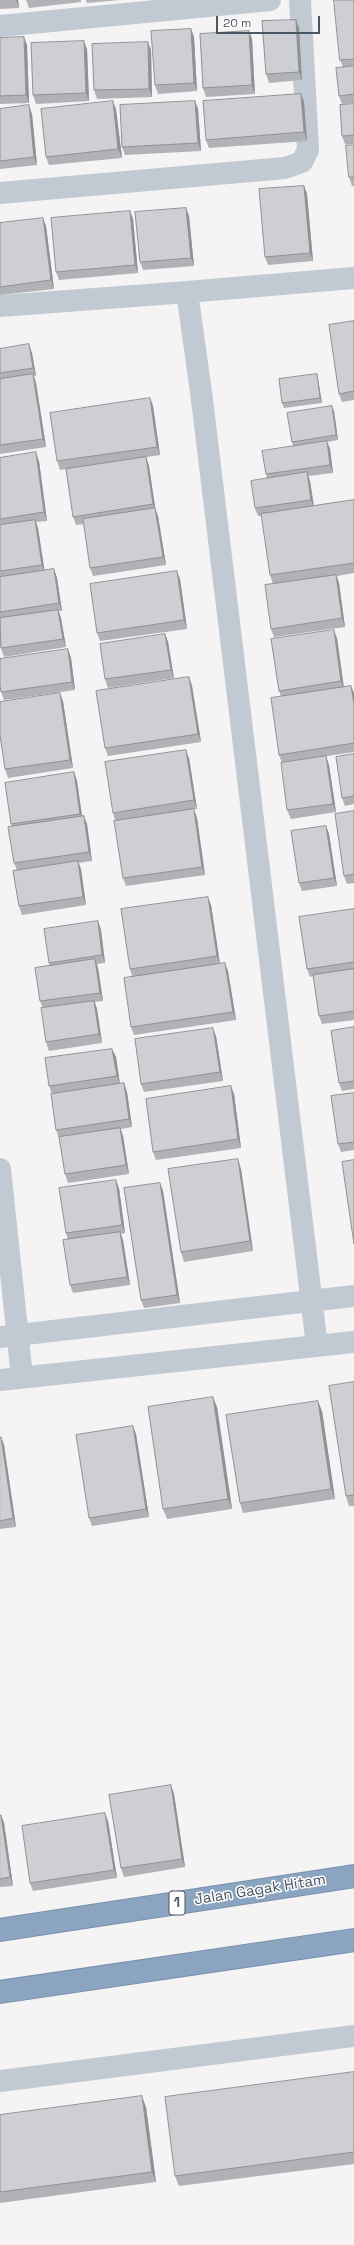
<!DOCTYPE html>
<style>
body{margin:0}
#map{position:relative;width:354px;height:2245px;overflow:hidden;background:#f5f3f3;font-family:"Space Grotesk",sans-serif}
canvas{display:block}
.scale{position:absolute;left:216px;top:16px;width:104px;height:18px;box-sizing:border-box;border:2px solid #4a5661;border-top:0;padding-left:5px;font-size:12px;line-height:14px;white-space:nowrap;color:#4a5661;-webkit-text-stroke:3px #fff;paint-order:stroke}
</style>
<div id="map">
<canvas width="354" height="2245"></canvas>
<div class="scale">20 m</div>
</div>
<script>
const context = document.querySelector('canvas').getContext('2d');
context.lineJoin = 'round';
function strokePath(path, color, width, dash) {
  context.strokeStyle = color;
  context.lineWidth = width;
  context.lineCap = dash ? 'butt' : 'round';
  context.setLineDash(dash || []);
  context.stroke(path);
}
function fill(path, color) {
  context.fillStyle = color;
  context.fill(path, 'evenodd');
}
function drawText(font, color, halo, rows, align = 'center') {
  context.font = font + ' "Space Grotesk",sans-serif';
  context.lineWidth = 3;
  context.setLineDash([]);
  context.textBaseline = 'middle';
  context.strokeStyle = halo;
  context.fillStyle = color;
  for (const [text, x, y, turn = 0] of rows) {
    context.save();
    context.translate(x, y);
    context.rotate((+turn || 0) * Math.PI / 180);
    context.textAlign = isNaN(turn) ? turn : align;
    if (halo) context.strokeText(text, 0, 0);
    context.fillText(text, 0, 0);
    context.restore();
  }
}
const highway = new Path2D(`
 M0 1930 354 1876
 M0 1992 354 1940`);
strokePath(highway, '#7690ad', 24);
strokePath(new Path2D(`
 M0 26 270 0
 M0 193 285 168 302 162 308 150 300 0
 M0 306 187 292
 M0 1169 22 1377
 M0 1337 354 1296
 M317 1346 201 392 187 292 354 278
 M0 1380 354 1342
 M0 2081 354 2036`), '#c1cad2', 22);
strokePath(highway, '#8ba5c1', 22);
fill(new Path2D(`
 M0 0H18L19 8 0 9Z
 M26 0H81V2L29 8Z
 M86 0H120L87 3Z
 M354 0V103L342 104 339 96 343 67 340 60Z
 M296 20 299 28 302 80 269 83 266 74Z
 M191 29 194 37 197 91 158 94 155 85Z
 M249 31 252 39 255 94 206 97 203 88Z
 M0 38 27 45 29 103 0 104Z
 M87 49 89 101 36 104 33 95Z
 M151 50 152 97 97 99 94 90Z
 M301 94 304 102 307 141 209 148 206 140Z
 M195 101 198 109 201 151 125 155 122 147Z
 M354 104V144H345L342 136Z
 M0 109 32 114 37 165 0 169Z
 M116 109 122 158 49 165 46 157Z
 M354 145V186H352L349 177Z
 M304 186 307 194 313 261 268 265 265 257Z
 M186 208 189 216 194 266 143 270 140 262Z
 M130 211 133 219 138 273 59 280 56 272Z
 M0 223 46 226 54 289 0 295Z
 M354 321V400L342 402 339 394Z
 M0 349 32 353 36 376H34L36 383 46 447 0 454Z
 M317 374 318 379 322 403 284 408 282 403Z
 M150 398 153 406 160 455 88 466 146 457 149 466 155 508 158 516 166 565 93 576 90 568 84 524 76 525 73 517 66 469 60 470 57 461Z
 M334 411 338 440 327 442 330 449 333 473 308 476 310 481 314 506 354 500V573L337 576 339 583 345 627 274 637 271 629 273 584 270 575 262 516H258L255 508 267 478 266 474 293 446 292 442Z
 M0 458 39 461 47 521 36 522 38 528 44 571 54 569 57 578 62 611H59L61 618 66 647 4 657 0 645Z
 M180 579 187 629 100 641 97 633Z
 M165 634 168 642 174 678 108 688 105 679Z
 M337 638 344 687 354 693V752L282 763 279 755 281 696 279 691Z
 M68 649 71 658 75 690 4 700 1 692Z
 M189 677 192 686 201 742 108 756 105 748Z
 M63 701 73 768 8 778 5 769Z
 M354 754V804L345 806 342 798Z
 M326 756 329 765 336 812 291 819 287 810Z
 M189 758 197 809H192L197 818 205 875 126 886 123 878 115 820 113 813Z
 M74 772 77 781 82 816 87 824 92 861 78 863 81 869 86 905 22 915 19 906 17 870 14 863 12 826 11 824Z
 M354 811V883L347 884 344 876Z
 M326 826 329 834 337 886 302 891 299 883Z
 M211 905 220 964 228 971 236 1020 134 1035 131 1027 132 976 130 969Z
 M354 909V1020L322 1024 319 1016 313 976 310 977 307 969Z
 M98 921 101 930 105 963 97 964 98 968 103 1001 95 1002 97 1009 102 1043 49 1051 46 1042 43 1008 40 1001 50 966 49 963Z
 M354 1027V1089L342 1091 339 1083Z
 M216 1036 223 1081 144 1092 141 1084Z
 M112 1049 116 1057 120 1084 124 1083 127 1092 132 1127 121 1129 123 1136 129 1174 68 1183 65 1174 59 1138 56 1130 52 1094 49 1086Z
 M354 1093V1150L341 1152 338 1144Z
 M234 1094 241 1148 156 1160 153 1152Z
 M241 1169 253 1251 184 1262 181 1252Z
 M160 1183 163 1191 180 1303 144 1308 141 1300Z
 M119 1188 125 1233 121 1234 123 1240 130 1285 73 1293 70 1285 68 1240 66 1233Z
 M354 1382V1506H349L346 1496Z
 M217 1407 232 1509 167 1519 163 1509Z
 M322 1411 335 1499 243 1513 240 1503Z
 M136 1434 149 1517 92 1526 89 1518Z
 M0 1437H1L4 1445 16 1527 0 1529Z
 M171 1785 174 1794 185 1867 124 1877 121 1868Z
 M0 1815H1L4 1823 13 1886 0 1887Z
 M108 1821 117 1878 33 1891 30 1883Z
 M354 2072V2164L179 2186 175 2176Z
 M146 2107 156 2182 0 2203V2115Z`), '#b0b2b7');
fill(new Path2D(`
 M16 0H18L19 8Z
 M296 20 299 28 302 80 299 72Z
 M191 29 194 37 197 91 194 83Z
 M249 31 252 39 255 94 252 85Z
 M24 37 27 45 29 103 26 95Z
 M84 41 87 49 89 101 86 93Z
 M148 42 151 50 152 97 149 89Z
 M301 94 304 102 307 141 304 132Z
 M113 101 116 109 122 158 118 149Z
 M195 101 198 109 201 151 198 143Z
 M29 105 32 114 37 165 34 157Z
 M304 186 307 194 313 261 310 253Z
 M186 208 189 216 194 266 191 258Z
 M130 211 133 219 138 273 135 265Z
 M43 218 46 226 54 289 51 280Z
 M29 344 32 353 36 376 33 368Z
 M33 374 36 383 46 447 43 439Z
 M317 374 318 379 322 403 320 398Z
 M150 398 153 406 160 455 157 447Z
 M332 406 334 411 338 440 336 435Z
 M327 441 330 449 333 473 330 465Z
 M36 452 39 461 47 521 44 512Z
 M146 457 149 466 156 513 153 504Z
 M307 472 310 481 314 508 311 500Z
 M155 508 158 516 166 565 163 557Z
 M35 520 38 528 45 573 42 565Z
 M54 569 57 578 62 611 59 603Z
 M177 571 180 579 187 629 184 620Z
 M336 575 339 583 345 627 342 618Z
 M58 610 61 618 66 647 63 639Z
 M334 630 337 638 344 690 341 681Z
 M165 634 168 642 174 678 171 670Z
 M68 649 71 658 75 690 72 682Z
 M189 677 192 686 201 742 198 734Z
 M351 686 354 693V704Z
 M60 693 63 701 73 768 70 760Z
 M186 750 189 758 197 809 194 800Z
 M326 756 329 765 336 812 333 804Z
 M74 772 77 781 83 823 80 814Z
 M194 809 197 818 205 875 202 867Z
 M84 816 87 824 92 861 89 852Z
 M326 826 329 834 337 886 334 878Z
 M78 861 81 869 86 905 83 897Z
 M208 897 211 905 220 964 217 956Z
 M98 921 101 930 105 963 102 955Z
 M95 959 98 968 103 1001 100 993Z
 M225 963 228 971 236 1020 233 1012Z
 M94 1001 97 1009 102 1043 99 1034Z
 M213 1028 216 1036 223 1081 220 1072Z
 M112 1049 116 1057 120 1085 117 1076Z
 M124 1083 127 1092 132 1127 129 1119Z
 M231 1086 234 1094 241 1148 238 1139Z
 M120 1128 123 1136 129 1174 126 1165Z
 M238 1159 241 1169 253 1251 250 1241Z
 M116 1180 119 1188 125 1233 122 1225Z
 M160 1183 163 1191 180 1303 177 1295Z
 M120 1232 123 1240 130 1285 127 1277Z
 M213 1397 217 1407 232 1509 228 1499Z
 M318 1401 322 1411 335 1499 331 1489Z
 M133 1426 136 1434 149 1517 146 1509Z
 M1 1437 4 1445 16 1527 13 1518Z
 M171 1785 174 1794 185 1867 182 1859Z
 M105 1813 108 1821 117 1878 114 1870Z
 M1 1815 4 1823 13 1886 10 1877Z
 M142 2096 146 2107 156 2182 152 2172Z`), '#909195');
const building = new Path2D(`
 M334 0H354V59L340 60Z
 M296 20 299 72 266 74 262 21Z
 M191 29 194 83 155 85 151 31Z
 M249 31 252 85 203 88 200 34Z
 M24 37 26 95 0 96V38Z
 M84 41 86 93 33 95 31 43Z
 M148 42 149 89 94 90 92 44Z
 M354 66V94L339 96 336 68Z
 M301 94 304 132 206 140 203 101Z
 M113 101 118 149 46 157 41 109Z
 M195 101 198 143 122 147 120 105Z
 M354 104V135L342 136 340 105Z
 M29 105 34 157 0 161V109Z
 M346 145H354V177H349Z
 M304 186 310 253 265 257 259 189Z
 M186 208 191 258 140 262 135 212Z
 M130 211 135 265 56 272 51 218Z
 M43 218 51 280 0 287V223Z
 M354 321V391L339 394 329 325Z
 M29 344 33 368 0 373V349Z
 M33 374 43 439 0 445V379Z
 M317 374 320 398 282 403 279 379Z
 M150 398 157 447 57 461 50 413Z
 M332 406 336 435 292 442 287 413Z
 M327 441 330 465 266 474 262 451Z
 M36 452 44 512 0 519V458Z
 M146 457 153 504 73 517 66 469Z
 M307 472 311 500 255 508 251 481Z
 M354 500V563L270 575 261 514Z
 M155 508 163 557 90 568 83 519Z
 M35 520 42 565 0 571V525Z
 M54 569 59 603 0 612V577Z
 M177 571 184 620 97 633 90 584Z
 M336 575 342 618 271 629 265 585Z
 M58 610 63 639 1 648 0 618Z
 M334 630 341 681 279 691 271 639Z
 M165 634 171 670 105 679 100 644Z
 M68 649 72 682 1 692 0 685V659Z
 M189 677 198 734 105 748 96 691Z
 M351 686 354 704V743L279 755 271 698Z
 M60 693 70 760 5 769 0 735V702Z
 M186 750 194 800 113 813 105 762Z
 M354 754V796L342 798 336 757Z
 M326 756 333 804 287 810 281 763Z
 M74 772 80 814 11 824 5 783Z
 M194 809 202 867 123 878 114 821Z
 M354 811V874L344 876 335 814Z
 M84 816 89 852 14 863 8 827Z
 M326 826 334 878 299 883 291 831Z
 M78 861 83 897 19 906 13 871Z
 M208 897 217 956 130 969 121 909Z
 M354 909V962L307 969 299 917Z
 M98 921 102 955 49 963 44 929Z
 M95 959 100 993 40 1001 35 968Z
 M225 963 233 1012 131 1027 124 978Z
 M354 969V1011L319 1016 313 975Z
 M94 1001 99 1034 46 1042 41 1008Z
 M354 1027V1081L339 1083 331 1031Z
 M213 1028 220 1072 141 1084 135 1039Z
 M112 1049 117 1076 49 1086 45 1058Z
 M124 1083 129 1119 56 1130 51 1094Z
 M231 1086 238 1139 153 1152 146 1099Z
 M354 1093V1142L338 1144 331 1096Z
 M120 1128 126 1165 65 1174 59 1137Z
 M238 1159 250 1241 181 1252 168 1169Z
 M354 1160V1244L342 1162Z
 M116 1180 122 1225 66 1233 59 1188Z
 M160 1183 177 1295 141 1300 124 1188Z
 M120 1232 127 1277 70 1285 63 1240Z
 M354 1382V1495L346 1496 329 1386Z
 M213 1397 228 1499 163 1509 148 1407Z
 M318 1401 331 1489 240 1503 226 1415Z
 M133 1426 146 1509 89 1518 76 1435Z
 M0 1437H1L13 1518 0 1521Z
 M171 1785 182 1859 121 1868 109 1795Z
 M105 1813 114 1870 30 1883 22 1826Z
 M0 1815H1L10 1877 0 1879Z
 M354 2072V2152L175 2176 165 2097Z
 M142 2096 152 2172 0 2192V2115Z`);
fill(building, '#cdcfd5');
strokePath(building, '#909195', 1);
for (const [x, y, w] of [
 [177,1903,16]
]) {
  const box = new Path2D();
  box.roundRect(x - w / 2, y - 12, w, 24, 3);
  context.fillStyle = '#fff';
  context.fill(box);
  strokePath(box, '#4a5661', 1);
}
drawText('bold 14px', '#4a5661', null, [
 ["1",177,1903]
]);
drawText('15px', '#4a5661', '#fff', [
 ["Jalan Gagak Hitam",260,1890,-9]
]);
</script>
